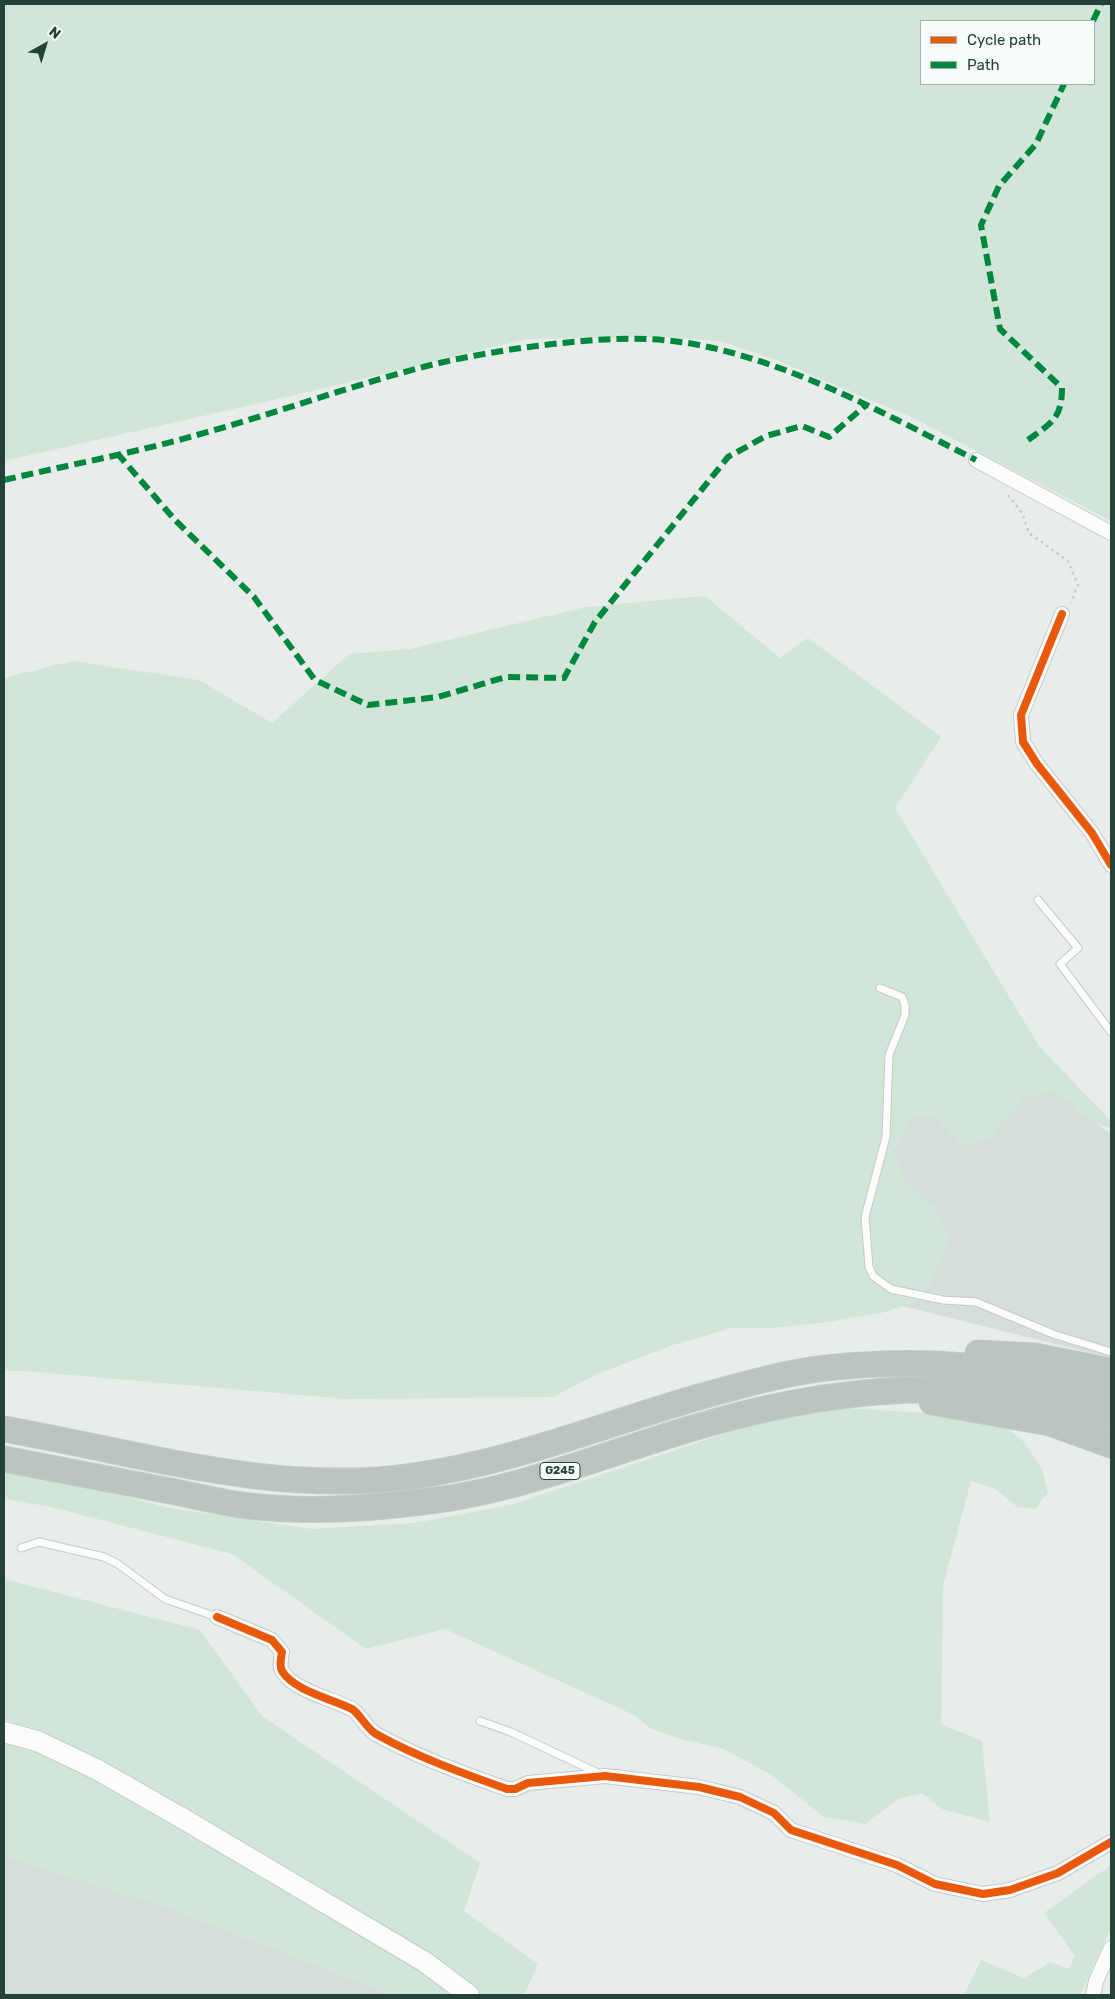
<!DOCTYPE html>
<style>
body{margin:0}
#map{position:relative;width:1115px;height:1999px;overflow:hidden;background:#e8edeb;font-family:Rubik,sans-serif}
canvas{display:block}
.frame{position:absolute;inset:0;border:5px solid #24423a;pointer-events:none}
.legend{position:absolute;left:920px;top:20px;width:175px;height:65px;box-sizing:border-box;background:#f7fbf9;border:1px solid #a3b1ad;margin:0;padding:6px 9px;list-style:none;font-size:15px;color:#24423a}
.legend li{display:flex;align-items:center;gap:10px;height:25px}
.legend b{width:25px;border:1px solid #a3b1ad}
.north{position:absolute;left:20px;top:20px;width:50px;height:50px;-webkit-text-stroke:4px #f7fbf9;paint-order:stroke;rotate:39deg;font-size:14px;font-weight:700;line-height:20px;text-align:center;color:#24423a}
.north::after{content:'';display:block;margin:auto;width:18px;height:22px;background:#24423a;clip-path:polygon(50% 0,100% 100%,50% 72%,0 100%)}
</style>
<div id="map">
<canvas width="1115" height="1999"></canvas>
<div class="frame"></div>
<ul class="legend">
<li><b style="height:6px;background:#e8590c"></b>Cycle path</li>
<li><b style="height:6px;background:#00873e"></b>Path</li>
</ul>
<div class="north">N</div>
</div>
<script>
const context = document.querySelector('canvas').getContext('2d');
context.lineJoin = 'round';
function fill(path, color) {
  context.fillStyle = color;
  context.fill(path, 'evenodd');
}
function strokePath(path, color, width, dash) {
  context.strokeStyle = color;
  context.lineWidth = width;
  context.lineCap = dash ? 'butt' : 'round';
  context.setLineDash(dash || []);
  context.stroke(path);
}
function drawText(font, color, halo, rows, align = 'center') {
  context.font = font + ' Rubik,sans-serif';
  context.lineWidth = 4;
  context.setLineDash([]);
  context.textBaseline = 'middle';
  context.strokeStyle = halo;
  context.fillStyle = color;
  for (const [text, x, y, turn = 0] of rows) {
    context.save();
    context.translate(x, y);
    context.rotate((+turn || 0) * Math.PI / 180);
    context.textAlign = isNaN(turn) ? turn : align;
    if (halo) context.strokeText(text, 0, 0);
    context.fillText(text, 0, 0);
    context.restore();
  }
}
fill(new Path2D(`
 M784 914 1052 1074 1075 1108 1111 1134V1358L883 1301Z
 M4 1855 175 1910 394 1995H4Z`), '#d6dedb');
fill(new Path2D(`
 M4 4H1111V521L911 417 773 359 723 342 707 340 659 337 527 339 291 396 4 461ZM921 21H1094V84H921Z
 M705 596 780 658 808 638 941 737 895 808 1039 1046 1111 1121V1128L1094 1123 1055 1091 1023 1098 991 1137 964 1147 935 1117 910 1116 896 1150 903 1182 934 1207 949 1238 929 1286 916 1302 881 1313 821 1323 772 1328H732L673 1345 597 1374 553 1397 346 1399 24 1371H4V678L72 661 199 680 272 723 349 654 410 649 586 607Z
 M848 1408 941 1414 1003 1424 1024 1442 1042 1469 1048 1493 1035 1509 1017 1507 994 1488 971 1481 943 1586 941 1724 982 1741 990 1822 942 1809 922 1793 898 1799 865 1824 824 1817 773 1776 724 1749 680 1739 650 1728 634 1715 445 1629 366 1649 232 1554 51 1507 6 1499 4 1506V1468L42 1475 170 1508 312 1529 414 1523 511 1505 771 1418Z
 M4 1579 200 1630 262 1716 480 1863 464 1911 538 1964 524 1995H394L175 1910 4 1855Z
 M1111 1865V1928L1080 1995H964L981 1960 1024 1978 1050 1962 1069 1969 1075 1956 1044 1913Z`), '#d1e6d8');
const lane = new Path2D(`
 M1038 900 1078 948 1060 964 1111 1032
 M880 988 902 997 905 1005V1015L889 1055 886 1137 865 1217 869 1267 873 1276 891 1289 943 1300 976 1302 1053 1334 1111 1352
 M21 1548 39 1542 104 1557 118 1564 165 1599 217 1617
 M480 1721 511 1732 600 1774`);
const street = new Path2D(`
 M976 460 1111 533
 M1062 614 1021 715 1023 742 1037 764 1092 833 1111 865
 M217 1617 272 1640 282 1652C281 1658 279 1665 282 1671 294 1691 333 1699 352 1709 360 1714 366 1728 376 1734 417 1757 462 1773 507 1789H515L528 1783 605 1776 699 1787 740 1797 774 1813 791 1830 897 1865 935 1884 983 1894 1010 1890 1058 1873 1111 1842
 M1093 1995 1096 1981 1111 1948`);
const secondary = new Path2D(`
 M4 1732 37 1741 96 1769 187 1821 425 1962 469 1995`);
const highway = new Path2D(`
 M978 1353 1035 1356 1111 1371
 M932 1402 1050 1423 1111 1445
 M4 1429C140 1453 274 1496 413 1476 509 1463 600 1426 692 1399 739 1386 788 1371 836 1367 928 1358 1024 1366 1111 1396
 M4 1459C58 1469 112 1480 165 1490 193 1495 221 1503 249 1506 310 1513 370 1509 430 1501 525 1489 612 1451 703 1425 837 1386 978 1373 1111 1418`);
strokePath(lane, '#c5cac8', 9);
strokePath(street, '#c5cac8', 16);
strokePath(secondary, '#c3cbc8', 22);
strokePath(highway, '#c3ccc9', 27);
strokePath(new Path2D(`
 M1008 495 1022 513 1029 533 1068 561 1078 585 1071 603`), '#c3ccca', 2.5, [2.5, 4]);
strokePath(lane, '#fcfcfc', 7);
strokePath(street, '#fcfcfc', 14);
strokePath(secondary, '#fcfcfc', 20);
strokePath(highway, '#bcc4c2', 25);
strokePath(new Path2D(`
 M1093 21 1101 4
 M1028 440C1051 423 1062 419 1062 388L1000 329 981 225 999 186 1036 144 1064 84
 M117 453 175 520 254 597 315 680 368 705 438 697 506 677 564 678 595 622 728 457 766 436 802 426 829 437 866 405
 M4 480C68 465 134 453 197 435 274 414 349 386 427 366 471 355 516 348 562 343 607 338 654 336 699 345 797 365 887 415 976 460`), '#00873e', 6, [12, 6]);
strokePath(new Path2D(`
 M1062 614 1021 715 1023 742 1037 764 1092 833 1111 865
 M217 1617 272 1640 282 1652C281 1658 279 1665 282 1671 294 1691 333 1699 352 1709 360 1714 366 1728 376 1734 417 1757 462 1773 507 1789H515L528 1783 605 1776 699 1787 740 1797 774 1813 791 1830 897 1865 935 1884 983 1894 1010 1890 1058 1873 1111 1842`), '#e8590c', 8);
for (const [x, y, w] of [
 [560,1471,40]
]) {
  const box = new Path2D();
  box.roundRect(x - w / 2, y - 8.5, w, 17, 4);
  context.fillStyle = '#f7fbf9';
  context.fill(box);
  strokePath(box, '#24423a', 1);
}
drawText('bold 11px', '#24423a', null, [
 ["G245",560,1471]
]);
</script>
